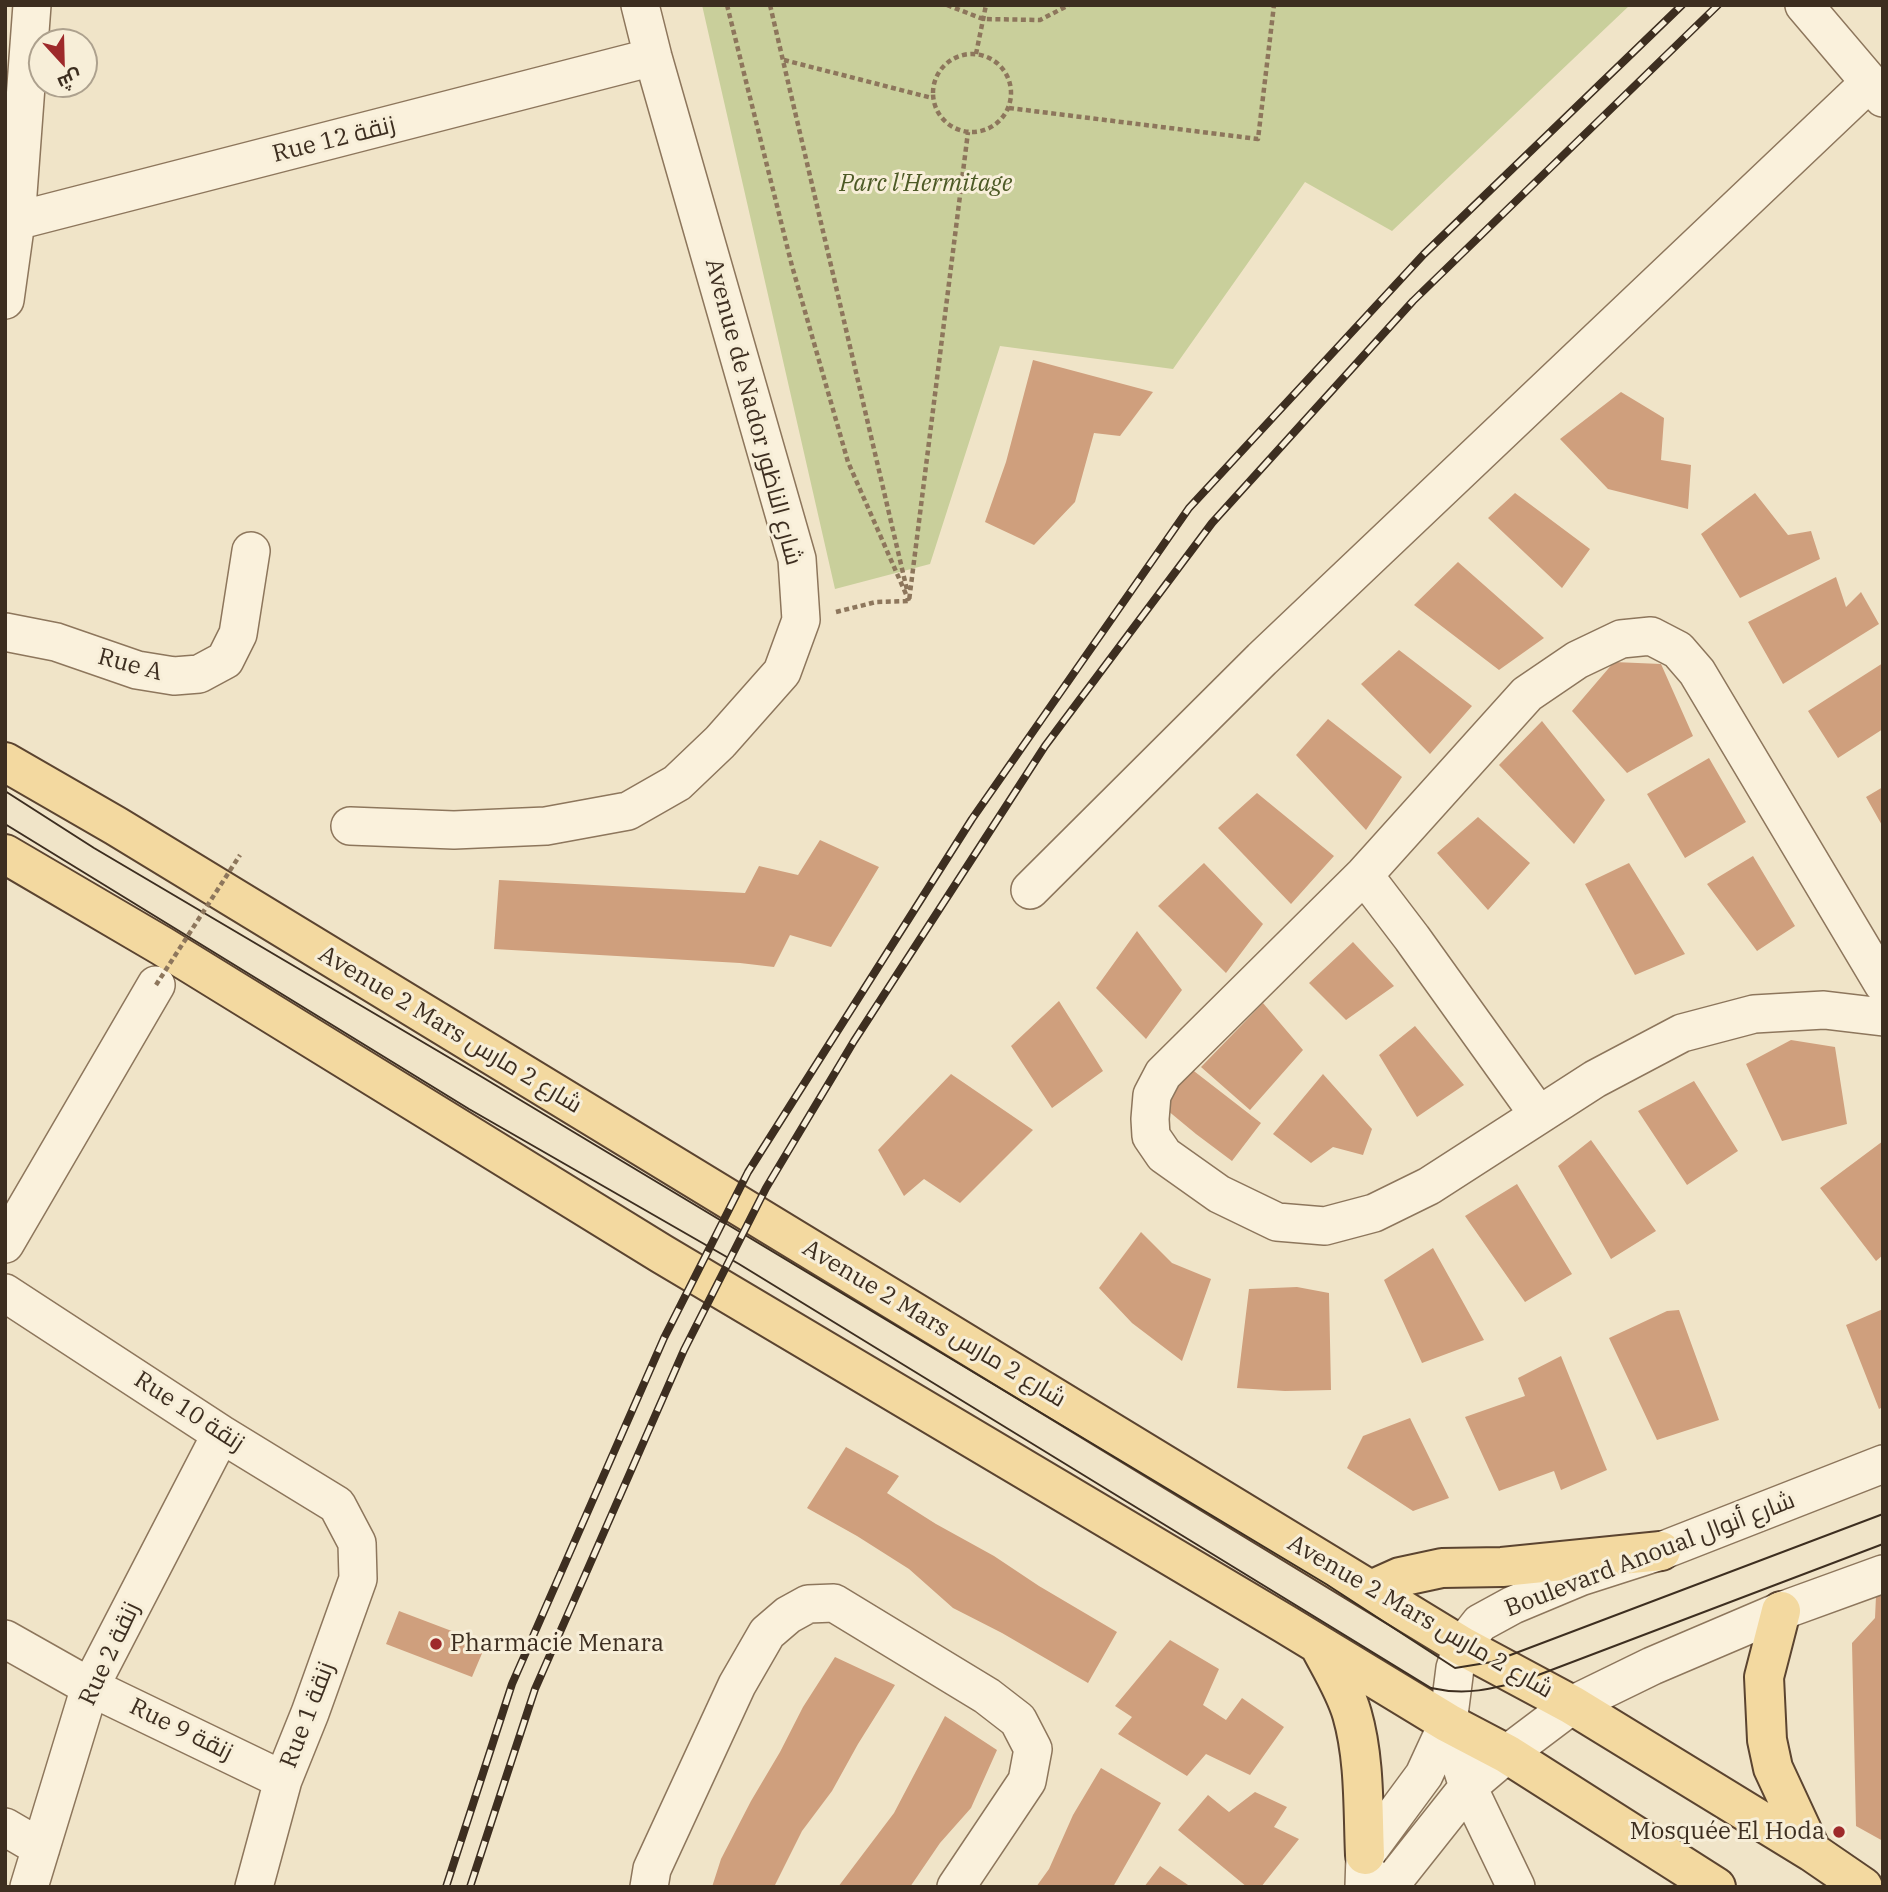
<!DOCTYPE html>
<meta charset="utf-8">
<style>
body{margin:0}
#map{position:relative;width:1888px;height:1892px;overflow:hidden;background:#f0e4c8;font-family:"IBM Plex Serif",Cairo,serif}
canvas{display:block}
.frame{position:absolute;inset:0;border:7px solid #3d2e20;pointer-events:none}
.north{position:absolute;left:28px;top:28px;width:70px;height:70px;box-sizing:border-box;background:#f7eed8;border:2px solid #ada18e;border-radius:50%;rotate:158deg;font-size:19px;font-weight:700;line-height:28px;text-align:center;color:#3d2e20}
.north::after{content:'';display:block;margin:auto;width:24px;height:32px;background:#9e2a2b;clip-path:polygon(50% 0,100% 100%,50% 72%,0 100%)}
</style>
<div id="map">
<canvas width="1888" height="1892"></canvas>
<div class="frame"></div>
<div class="north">ش</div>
</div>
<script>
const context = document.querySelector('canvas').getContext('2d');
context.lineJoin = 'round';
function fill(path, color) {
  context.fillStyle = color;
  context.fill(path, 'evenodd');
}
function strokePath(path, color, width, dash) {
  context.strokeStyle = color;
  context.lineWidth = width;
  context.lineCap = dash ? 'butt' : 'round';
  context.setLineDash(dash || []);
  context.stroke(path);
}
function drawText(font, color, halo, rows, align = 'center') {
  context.font = font + ' "IBM Plex Serif",Cairo,serif';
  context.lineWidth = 6;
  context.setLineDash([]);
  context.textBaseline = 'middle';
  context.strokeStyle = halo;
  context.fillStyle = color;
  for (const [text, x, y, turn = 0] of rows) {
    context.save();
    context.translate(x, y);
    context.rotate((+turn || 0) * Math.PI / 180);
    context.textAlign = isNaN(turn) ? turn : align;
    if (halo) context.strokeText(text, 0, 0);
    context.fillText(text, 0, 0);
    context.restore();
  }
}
fill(new Path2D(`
 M702 5H1630L1392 231 1305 182 1173 369 1000 346 930 564 835 589Z`), '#c9cf9b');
fill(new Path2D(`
 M1033 360 1153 392 1120 436 1094 433 1075 502 1034 545 985 522 1006 462Z
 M1621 392 1664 418 1661 460 1691 465 1688 509 1608 489 1560 439Z
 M1515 493 1590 549 1562 588 1488 518Z
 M1755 493 1788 535 1811 531 1820 559 1740 598 1701 534Z
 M1458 562 1544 638 1499 670 1414 605Z
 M1836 577 1846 607 1861 592 1879 624 1783 684 1748 622Z
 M1399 650 1472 706 1430 754 1361 684Z
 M1614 662 1661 664 1693 736 1627 773 1572 711Z
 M1883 663V729L1838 758 1808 711Z
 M1328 719 1402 777 1366 830 1296 755Z
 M1542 721 1605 800 1574 844 1499 765Z
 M1709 758 1746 822 1685 858 1647 794Z
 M1883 787V827L1866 797Z
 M1257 793 1334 856 1291 904 1218 828Z
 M1478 817 1530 863 1488 910 1437 853Z
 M820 840 879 867 831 947 790 935 774 967 740 963 494 949 499 880 745 893 759 866 798 875Z
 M1753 856 1795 926 1757 951 1707 884Z
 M1204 863 1263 924 1226 973 1158 906Z
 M1629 863 1685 954 1635 975 1585 884Z
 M1137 931 1182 990 1146 1039 1096 988Z
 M1353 942 1394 986 1346 1020 1309 983Z
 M1059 1001 1103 1071 1052 1108 1011 1046Z
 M1263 1003 1303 1050 1250 1110 1201 1067Z
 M1415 1026 1464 1085 1417 1117 1379 1055Z
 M1791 1040 1835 1047 1847 1124 1782 1141 1746 1064Z
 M1190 1068 1261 1123 1232 1161 1196 1134 1161 1105Z
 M951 1074 1033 1130 960 1203 924 1179 904 1196 878 1150Z
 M1323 1074 1372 1129 1363 1155 1333 1147 1311 1163 1273 1134Z
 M1694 1081 1738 1151 1687 1185 1638 1111Z
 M1591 1140 1656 1231 1611 1259 1558 1166Z
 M1883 1141V1255L1876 1261 1820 1188Z
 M1517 1184 1572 1274 1525 1302 1465 1216Z
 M1141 1232 1172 1263 1211 1279 1182 1361 1132 1323 1099 1288Z
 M1433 1248 1484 1340 1422 1363 1384 1280Z
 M1297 1287 1329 1293 1331 1390 1285 1391 1237 1388 1249 1289Z
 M1883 1309V1407L1879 1409 1846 1325Z
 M1679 1310 1719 1420 1657 1440 1609 1338 1667 1311Z
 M1561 1356 1607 1470 1561 1490 1554 1471 1499 1491 1465 1417 1525 1396 1518 1378Z
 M1410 1418 1449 1498 1413 1511 1347 1468 1363 1436Z
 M846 1447 899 1476 887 1493 936 1524 994 1556 1039 1586 1117 1632 1088 1683 1002 1633 953 1608 909 1569 857 1536 807 1508Z
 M1883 1594V1841L1856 1826 1852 1643 1875 1618 1876 1596Z
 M399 1611 486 1644 472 1677 386 1644Z
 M1170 1640 1219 1669 1203 1705 1226 1720 1242 1698 1284 1727 1250 1775 1206 1754 1187 1776 1118 1734 1132 1717 1115 1706Z
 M835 1657 895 1685 858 1744 832 1791 802 1831 774 1887H712L721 1859 751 1801 780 1752 803 1707Z
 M945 1716 997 1750 971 1808 940 1843 910 1887H838L894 1813Z
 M1101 1768 1161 1803 1113 1887H1036L1049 1869 1073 1815Z
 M1255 1792 1287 1807 1274 1827 1299 1839 1261 1887H1247L1178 1830 1208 1795 1229 1812Z
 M1160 1866 1191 1887H1144Z`), '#cf9f7d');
const minor = new Path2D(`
 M1804 5 1883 98
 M16 221 653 57
 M5 300 16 221 32 5
 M5 632 56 642 137 670 174 676 199 674 225 660 238 634 251 551
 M350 826 454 830 546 826 628 811 677 783 720 742 782 672 801 620 797 559 653 57 640 5
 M1364 875 1412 938 1538 1114
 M1030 890 1262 659 1870 82
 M1883 984 1697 672 1678 650 1651 636 1621 639 1577 660 1527 694 1364 875 1163 1074 1152 1095 1150 1119 1151 1136 1164 1155 1219 1194 1277 1222 1325 1226 1374 1213 1429 1186 1595 1079 1682 1033 1754 1014 1824 1010 1883 1017
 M5 1244 156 985
 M5 1293 221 1434 337 1505 357 1543 358 1579 310 1713 283 1780 254 1887
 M5 1639 90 1687 283 1780
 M1448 1723 1468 1787 1516 1887
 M5 1827 41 1848
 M1364 1886 1365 1855 1424 1775 1448 1723 1455 1668 1462 1646 1480 1623 1513 1605 1580 1577 1661 1551 1883 1464
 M29 1887 90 1687 221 1434
 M649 1887 652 1869 737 1685 767 1633 788 1615 808 1604 834 1603 987 1696 1018 1720 1033 1749 1027 1781 956 1887
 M1364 1887 1395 1879 1468 1787 1507 1754 1572 1705 1652 1666 1781 1611 1883 1574`);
const major = new Path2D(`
 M5 762 116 826 1462 1646 1572 1705 1812 1852 1863 1887
 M5 854 162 946 662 1254 1285 1624 1448 1723 1507 1754 1716 1887
 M1371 1590 1400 1577 1442 1568 1502 1567 1661 1551
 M1781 1611 1764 1677 1767 1740 1773 1768 1812 1852
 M1319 1645C1331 1668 1345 1690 1352 1714 1365 1759 1363 1809 1365 1855`);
strokePath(minor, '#8d765c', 40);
strokePath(major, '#5b4430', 42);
strokePath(new Path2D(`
 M727 5 792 266 848 462 909 601
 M770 5 907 590
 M947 5 983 19 1040 20 1069 5
 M933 93a39 39 0 1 1 78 0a39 39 0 1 1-78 0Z
 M976 54 986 5
 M784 60 932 98
 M1009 108 1258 139 1274 5
 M836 612 876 602 909 601 968 132`), '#8d765c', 4.5, [5, 3.5]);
strokePath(minor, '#faf1dc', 37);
strokePath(major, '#f3d9a0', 38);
strokePath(new Path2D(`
 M5 791 94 848 482 1077 1326 1584 1455 1668 1492 1662 1883 1514
 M5 824 469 1109 739 1264 1431 1688C1466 1696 1492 1689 1525 1680L1883 1544`), '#3d2e20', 2);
const rail = new Path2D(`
 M446 1887 512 1684 664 1338 748 1172 972 819 1189 508 1424 254 1682 5
 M470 1887 535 1689 684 1350 766 1188 854 1041 1045 746 1212 523 1413 301 1718 5`);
strokePath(rail, '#3d2e20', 8);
strokePath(rail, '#f7eed8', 5, [16]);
strokePath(new Path2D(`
 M156 985 240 855`), '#8d765c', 4.5, [5, 3.5]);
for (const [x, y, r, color] of [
 [436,1644,7,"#9e2a2b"],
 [1839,1832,7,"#9e2a2b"]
]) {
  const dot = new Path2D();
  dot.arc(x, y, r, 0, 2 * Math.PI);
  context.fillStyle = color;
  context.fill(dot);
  strokePath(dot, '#f7eed8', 2.5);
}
drawText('24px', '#3d2e20', '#f7eed8', [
 ["Rue 12 زنقة",334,140,-14],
 ["Avenue de Nador شارع الناظور",753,412,75],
 ["Rue A",130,665,15],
 ["Avenue 2 Mars شارع 2 مارس",450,1030,31],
 ["Avenue 2 Mars شارع 2 مارس",934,1324,31],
 ["Rue 10 زنقة",189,1412,33],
 ["Boulevard Anoual شارع أنوال",1650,1555,-21],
 ["Avenue 2 Mars شارع 2 مارس",1420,1617,30],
 ["Rue 2 زنقة",110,1654,-65],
 ["Rue 1 زنقة",308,1715,-69],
 ["Rue 9 زنقة",181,1730,26]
]);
drawText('italic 24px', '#4d5a26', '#f7eed8', [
 ["Parc l'Hermitage",926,184]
]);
drawText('24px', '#3d2e20', '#f7eed8', [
 ["Pharmacie Menara",450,1644],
 ["Mosquée El Hoda",1825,1832,"right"]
], 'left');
</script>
